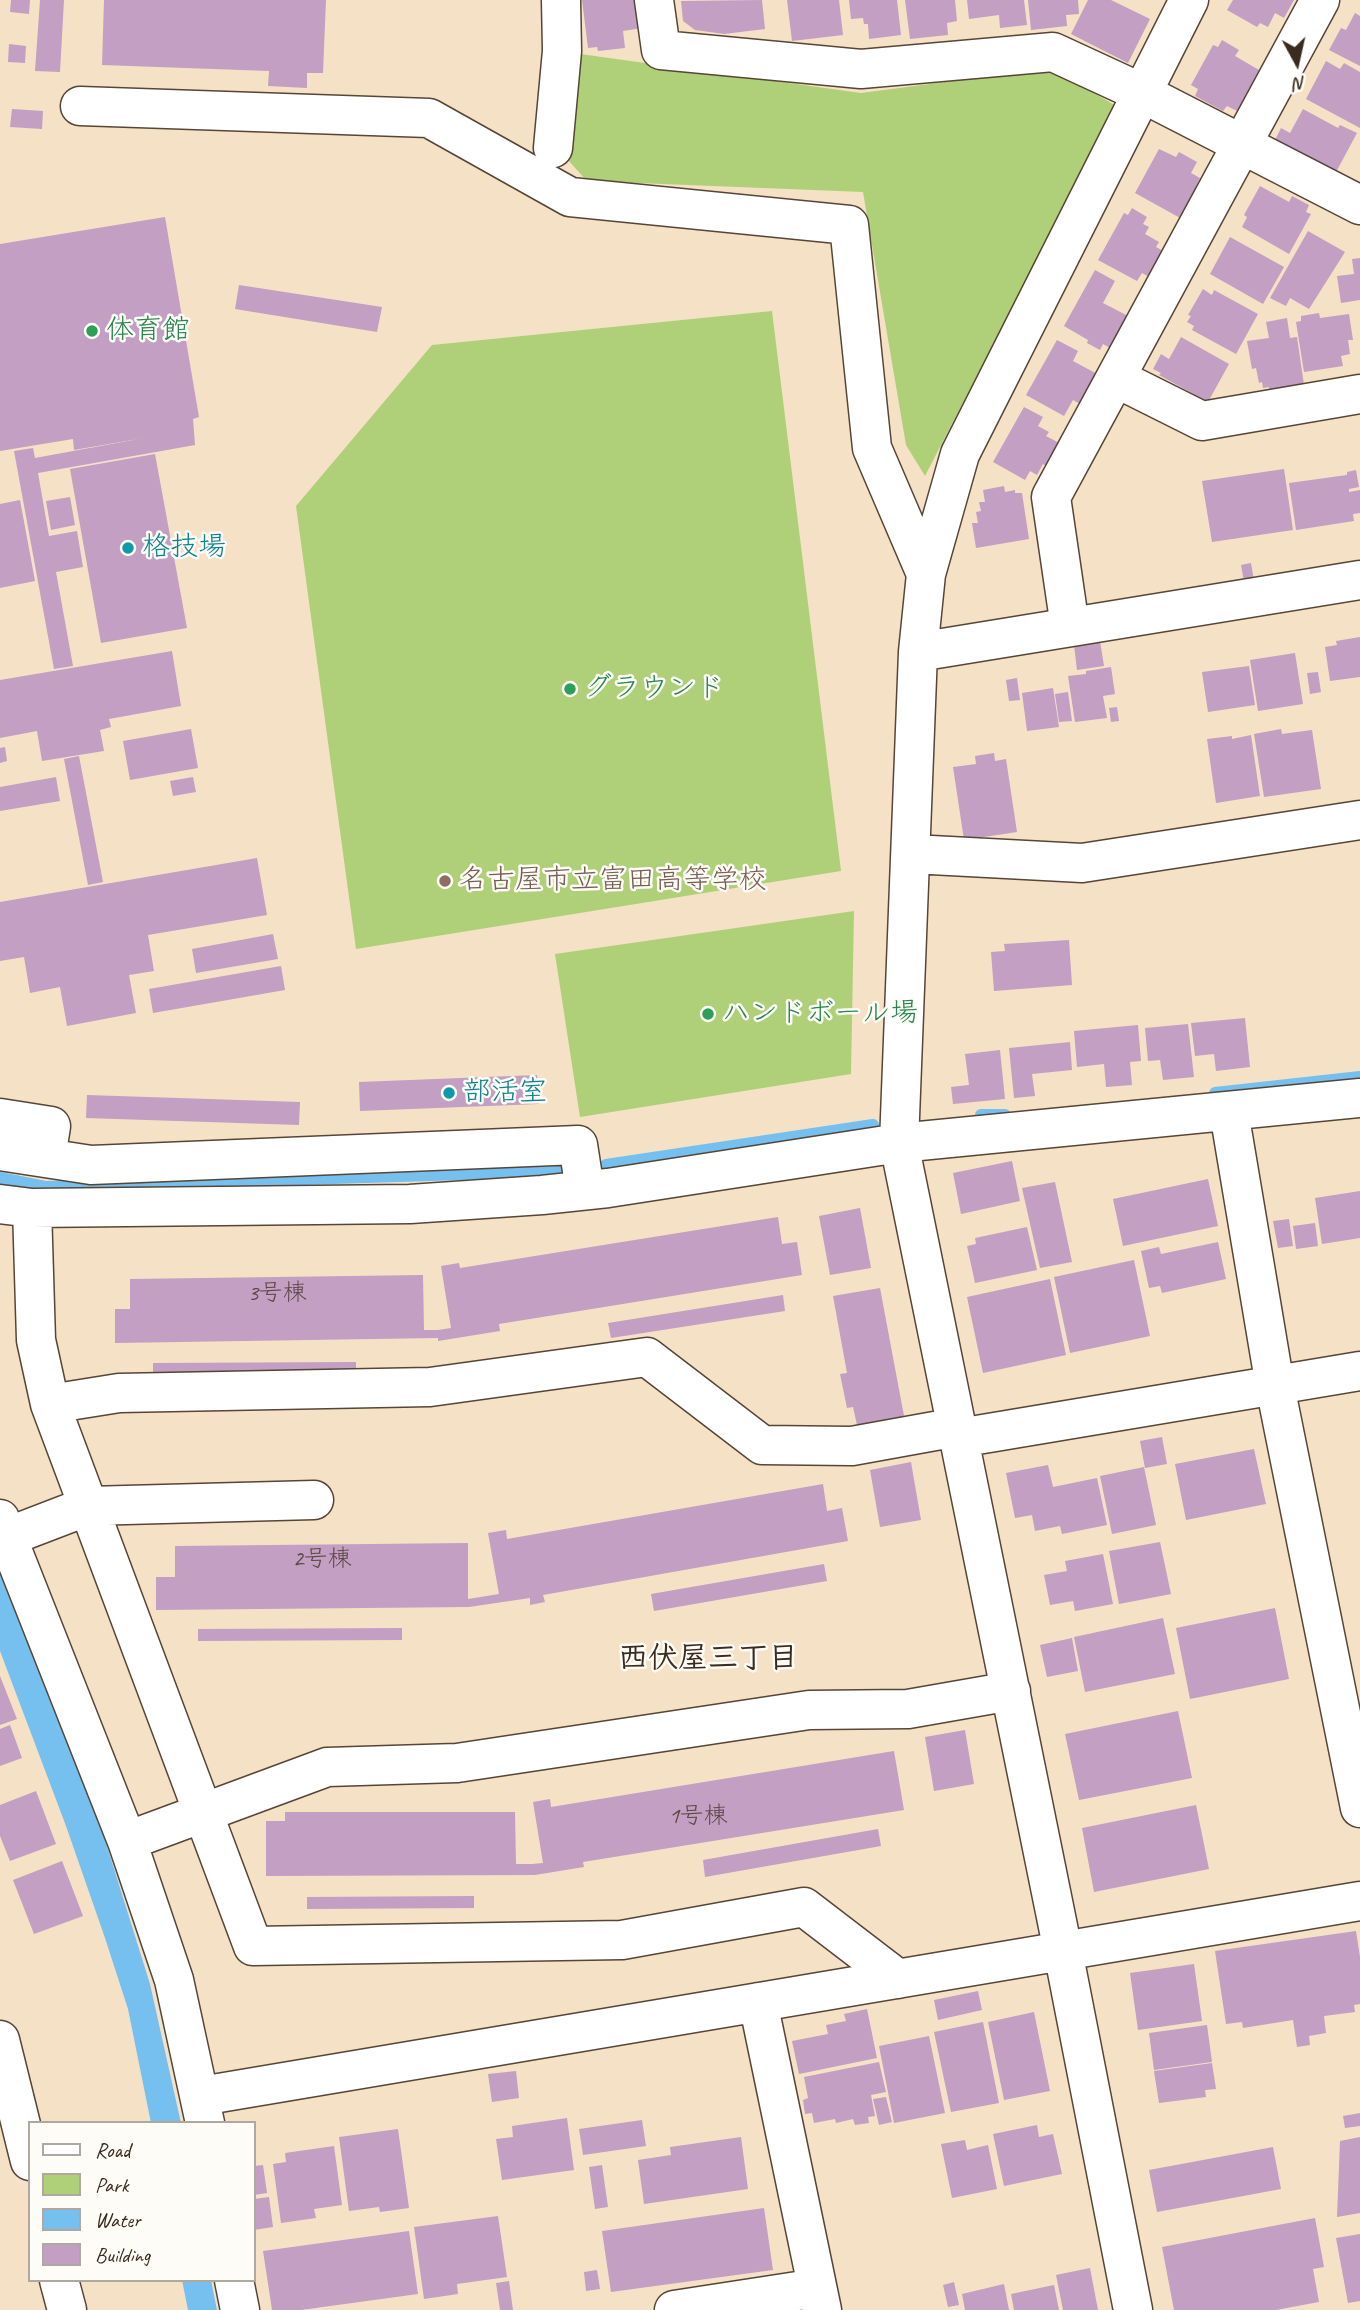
<!DOCTYPE html>
<meta charset="utf-8">
<style>
body{margin:0}
#map{position:relative;width:1360px;height:2310px;overflow:hidden;background:#f5e1c6;font-family:Caveat,sans-serif}
canvas{display:block}
.legend{position:absolute;left:28px;top:2121px;width:228px;height:161px;box-sizing:border-box;background:#fdfcf7;border:2px solid #afa8a0;margin:0;padding:9px 12px;list-style:none;font-size:21px;color:#3b2a1e}
.legend li{display:flex;align-items:center;gap:14px;height:35px}
.legend b{width:35px;border:2px solid #afa8a0}
.north{position:absolute;left:1262px;top:28px;width:70px;height:70px;-webkit-text-stroke:5px #fdfcf7;paint-order:stroke;rotate:172deg;font-size:19px;font-weight:700;line-height:28px;text-align:center;color:#3b2a1e}
.north::after{content:'';display:block;margin:auto;width:24px;height:32px;background:#3b2a1e;clip-path:polygon(50% 0,100% 100%,50% 72%,0 100%)}
</style>
<div id="map">
<canvas width="1360" height="2310"></canvas>
<ul class="legend">
<li><b style="height:9px;background:#fff"></b>Road</li>
<li><b style="height:19px;background:#afd078"></b>Park</li>
<li><b style="height:19px;background:#75c0ee"></b>Water</li>
<li><b style="height:19px;background:#c29fc3"></b>Building</li>
</ul>
<div class="north">N</div>
</div>
<script>
const context = document.querySelector('canvas').getContext('2d');
context.lineJoin = 'round';
function fill(path, color) {
  context.fillStyle = color;
  context.fill(path, 'evenodd');
}
function strokePath(path, color, width, dash) {
  context.strokeStyle = color;
  context.lineWidth = width;
  context.lineCap = dash ? 'butt' : 'round';
  context.setLineDash(dash || []);
  context.stroke(path);
}
function drawText(font, color, halo, rows, align = 'center') {
  context.font = font + ' Caveat,"Klee One",sans-serif';
  context.lineWidth = 5;
  context.setLineDash([]);
  context.textBaseline = 'middle';
  context.strokeStyle = halo;
  context.fillStyle = color;
  for (const [text, x, y, turn = 0] of rows) {
    context.save();
    context.translate(x, y);
    context.rotate((+turn || 0) * Math.PI / 180);
    context.textAlign = isNaN(turn) ? turn : align;
    if (halo) context.strokeText(text, 0, 0);
    context.fillText(text, 0, 0);
    context.restore();
  }
}
fill(new Path2D(`
 M573 53 861 93 1052 68 1116 106 925 476 906 445 863 192 587 181 567 159Z
 M772 311 841 871 356 949 296 506 432 345Z
 M854 911 851 1074 580 1117 555 954Z`), '#afd078');
fill(new Path2D(`
 M0 1567 97 1814 150 1984 181 2123H151L128 2009 105 1938 66 1826 0 1651Z
 M182 2280H211L217 2310H188Z`), '#75c0ee');
strokePath(new Path2D(`
 M1215 1093 1360 1077
 M981 1115H1005
 M606 1165 873 1125
 M0 1178 45 1187 559 1171`), '#75c0ee', 12);
fill(new Path2D(`
 M11 0H30L29 14 10 12Z
 M40 0H64L60 72 35 71Z
 M104 0H326L323 73H307V88L268 86 269 71 102 65Z
 M582 0H639L642 28 623 31 625 48 598 51 597 47 588 48Z
 M762 0 765 29 724 34 695 30 683 21 681 1Z
 M787 0H839L843 35 792 41Z
 M849 0H897L901 35 869 39 868 24H864L863 18 851 19Z
 M905 0H955L957 21 947 23 948 35 910 39Z
 M967 0H1024L1027 25 1000 28 999 15 969 19Z
 M1028 0H1078L1079 14 1066 15 1067 26 1031 30Z
 M1088 0H1111L1150 19 1128 63 1071 34Z
 M1233 0H1294L1284 18 1275 13 1268 27 1260 23 1257 27 1227 10Z
 M1355 13 1360 16V66L1329 50 1341 28 1346 30Z
 M1222 40 1239 50 1235 56 1259 70 1237 111 1227 106 1223 111 1195 96 1198 89 1191 85 1213 45 1218 47Z
 M9 44 26 46 25 63 8 62Z
 M1326 61 1340 69 1344 63 1360 72V128L1306 99Z
 M12 109 43 111 42 129 10 127Z
 M1303 109 1338 128 1340 125 1357 133 1335 174 1274 142 1281 128 1290 133Z
 M1159 149 1176 157 1179 152 1197 162 1191 173 1200 178 1196 186 1200 187 1182 219 1135 193Z
 M1260 186 1289 202 1292 196 1309 205 1306 212 1311 214 1289 254 1242 227 1247 217 1244 215Z
 M1132 208 1147 217 1143 224 1149 227 1145 234 1159 242 1156 247 1165 252 1151 278 1142 273 1137 281 1098 260 1124 213 1128 215Z
 M165 217 199 417 193 419 195 445 38 473 49 536 77 531 83 567 56 572 73 666 54 669 14 451 33 448 35 458 144 438 74 450 73 439 0 451V244Z
 M1308 231 1345 252 1309 309 1290 298 1286 306 1270 298Z
 M1230 237 1284 267 1263 304 1210 274Z
 M1360 258V300L1341 303 1337 276 1354 274 1352 259Z
 M1095 270 1115 281 1103 303 1128 316 1110 348 1103 344 1100 350 1087 343 1088 340 1064 326Z
 M239 285 382 307 377 332 235 309Z
 M1203 289 1212 295 1214 290 1258 314 1236 354 1192 330 1194 326 1187 322 1191 316 1188 315Z
 M1319 313 1320 318 1349 314 1353 340H1348L1350 354 1341 356 1343 366 1304 372 1296 322 1301 321V316Z
 M1287 318 1290 338 1297 337 1304 385 1269 390V387L1263 388 1262 382 1259 383 1256 368 1252 369 1247 341 1269 338 1266 322Z
 M1181 337 1229 364 1208 402 1159 375 1161 373 1153 369 1161 354 1169 359Z
 M1057 340 1078 351 1073 361 1099 375 1082 405 1073 400 1064 416 1026 395Z
 M1024 407 1043 417 1038 426 1049 432 1046 436 1061 444 1048 467 1043 464 1037 475 1030 471 1025 480 993 462Z
 M155 454 187 628 101 643 70 469Z
 M1284 469 1293 530 1212 542 1202 481Z
 M1356 470 1359 487 1349 489V492L1360 490V513L1353 514 1354 521 1296 530 1289 483 1347 475V472Z
 M1004 486 1005 492 1015 490V493H1022L1029 539 976 548 972 523H978L976 512 981 511 979 502H985L983 490Z
 M70 497 75 525 51 530 46 501Z
 M20 500 35 581 0 588V504Z
 M1251 563 1254 581 1244 582 1241 565Z
 M1360 637V677L1330 681 1325 647 1337 645 1336 641Z
 M1100 641 1104 666 1077 670 1074 645Z
 M172 651 181 706 109 719 111 727 100 730 104 751 42 761 37 731 0 738V680Z
 M1295 653 1303 704 1258 711 1250 660Z
 M1249 666 1255 705 1208 712 1202 672Z
 M1111 667 1115 694 1103 696 1107 718 1075 722 1068 676 1086 674V671Z
 M1318 672 1321 692 1310 694 1307 673Z
 M1017 678 1020 700 1009 701 1006 680Z
 M1053 688 1059 727 1027 731 1022 693Z
 M1068 692 1072 721 1059 722 1055 694Z
 M1117 707 1119 721 1111 722 1109 708Z
 M191 729 198 768 130 780 123 741Z
 M1281 729 1282 734 1312 730 1321 789 1264 797 1254 734Z
 M1251 735 1260 796 1216 803 1207 739 1232 736V739Z
 M5 747 7 761 0 763V748Z
 M994 753 995 761 1006 759 1017 832 964 840 953 767 976 764 975 756Z
 M79 756 103 882 88 885 64 759Z
 M56 777 60 801 0 811V787Z
 M193 777 196 792 173 796 170 781Z
 M257 858 267 915 148 935 154 971 129 975 136 1013 67 1026 60 987 30 993 24 957 0 961V902Z
 M273 934 278 959 196 973 192 949Z
 M1069 940 1072 985 994 991 991 952 1005 951 1004 944Z
 M281 966 285 990 153 1013 149 989Z
 M1245 1018 1250 1067 1216 1071 1214 1054 1195 1056 1191 1023Z
 M1188 1024 1194 1077 1163 1080 1160 1060 1148 1061 1145 1028Z
 M1138 1025 1141 1061 1130 1062 1132 1085 1106 1087 1104 1064 1077 1067 1074 1031Z
 M1070 1042 1072 1070 1032 1074 1035 1096 1014 1098 1009 1048Z
 M1000 1050 1005 1099 953 1104 951 1087 969 1085 965 1054Z
 M537 1075 539 1104 360 1111 359 1082Z
 M87 1095 300 1102 299 1125 86 1118Z
 M1012 1161 1020 1201 961 1214 953 1173Z
 M1208 1179 1218 1226 1123 1246 1113 1199Z
 M1055 1182 1072 1262 1040 1268 1022 1188Z
 M1360 1191V1238L1322 1244 1315 1198Z
 M860 1208 871 1268 830 1275 819 1216Z
 M778 1217 782 1244 797 1242 802 1275 499 1324 500 1331 438 1341V1338L115 1343V1309H130V1279L423 1275 424 1330H438L451 1328 441 1266 459 1263 460 1268Z
 M1289 1219 1293 1246 1278 1248 1273 1221Z
 M1315 1223 1318 1246 1296 1249 1293 1226Z
 M1027 1227 1037 1270 975 1283 967 1246 976 1244 975 1238Z
 M1218 1242 1226 1279 1162 1293 1160 1286 1149 1288 1141 1251 1159 1247 1161 1254Z
 M1134 1260 1150 1336 1070 1353 1054 1277Z
 M1050 1279 1066 1355 983 1373 967 1297Z
 M880 1288 904 1416 857 1425 853 1407 847 1408 840 1374 847 1373 833 1296Z
 M783 1295 785 1311 611 1338 608 1323Z
 M356 1362V1374L153 1375V1363Z
 M1162 1437 1167 1464 1145 1468 1140 1441Z
 M1254 1449 1266 1504 1186 1520 1175 1464Z
 M911 1462 921 1520 880 1527 870 1470Z
 M1048 1465 1053 1487 1097 1478 1107 1525 1062 1534 1060 1526 1035 1531 1032 1515 1015 1518 1006 1473Z
 M1144 1467 1156 1525 1112 1534 1100 1476Z
 M823 1484 827 1511 842 1508 848 1541 543 1595 545 1602 530 1605V1598L469 1607 156 1610V1577H175V1546L468 1543V1599L499 1594 488 1533 506 1530 507 1539Z
 M1160 1542 1171 1594 1119 1604 1109 1551Z
 M1103 1554 1113 1604 1075 1611 1073 1601 1050 1605 1044 1575 1067 1571 1065 1561Z
 M824 1564 827 1581 654 1611 651 1594Z
 M1275 1608 1289 1679 1190 1699 1176 1628Z
 M1163 1618 1175 1674 1085 1692 1074 1637Z
 M402 1628V1640L198 1641V1629Z
 M1072 1638 1078 1671 1047 1677 1040 1645Z
 M0 1676 17 1719 0 1725Z
 M1178 1711 1192 1778 1079 1800 1065 1734Z
 M10 1725 22 1758 0 1766V1729Z
 M965 1730 974 1784 934 1791 925 1737Z
 M894 1751 904 1810 583 1862 584 1867 535 1875 266 1876V1821H285V1812H515L516 1864H532L543 1863 533 1802 550 1799 551 1807Z
 M36 1791 56 1844 10 1861 0 1836V1805Z
 M1196 1805 1209 1869 1094 1892 1082 1828Z
 M878 1829 881 1846 705 1877 703 1860Z
 M62 1861 83 1916 34 1934 13 1880Z
 M474 1896V1908L307 1909V1897Z
 M1356 1931 1360 1957V2004L1354 2005 1355 2012 1324 2016 1326 2033 1309 2036 1310 2045 1297 2047 1293 2020 1243 2028 1242 2022 1226 2024 1215 1951Z
 M1194 1964 1202 2021 1138 2030 1130 1973Z
 M978 1991 982 2010 938 2020 934 2000Z
 M867 2009 877 2058 799 2074 792 2041 828 2034 826 2025 846 2021 844 2014Z
 M1034 2012 1050 2091 1004 2100 988 2022Z
 M983 2022 999 2103 951 2112 934 2032Z
 M1207 2025 1212 2062 1154 2070 1149 2033Z
 M929 2036 945 2113 894 2123 879 2046Z
 M879 2062 886 2092 871 2095 875 2116 868 2117 869 2123 855 2125 853 2119 836 2123 835 2119 814 2123 812 2113 805 2114 803 2100 808 2098 804 2077Z
 M1212 2063 1216 2089 1205 2090 1206 2097 1159 2103 1154 2071Z
 M516 2071 519 2098 492 2102 488 2074Z
 M886 2097 892 2122 879 2125 873 2099Z
 M1360 2113V2126L1345 2128 1343 2116Z
 M567 2118 574 2170 502 2180 496 2139 513 2137 512 2126Z
 M642 2120 646 2146 583 2155 579 2129Z
 M1037 2125 1039 2137 1053 2134 1062 2174 1004 2186 993 2134Z
 M398 2129 409 2208 380 2212 379 2207 349 2211 339 2137Z
 M741 2137 748 2189 644 2204 638 2160 671 2155 670 2147Z
 M1360 2137V2213L1337 2217 1340 2141Z
 M965 2140 967 2150 988 2145 997 2189 952 2198 941 2144Z
 M334 2146 342 2205 314 2209 316 2218 281 2223 273 2164 286 2162 285 2153Z
 M1273 2147 1281 2189 1157 2212 1149 2170Z
 M263 2165 267 2193 254 2195V2166Z
 M602 2165 608 2207 595 2209 589 2167Z
 M269 2197 273 2227 254 2230V2199Z
 M764 2208 773 2270 611 2292 602 2231Z
 M498 2216 507 2277 457 2284 458 2294 424 2299 414 2227Z
 M1315 2218 1324 2267 1313 2269 1319 2302 1276 2310H1174L1162 2247Z
 M409 2231 418 2294 301 2310H272L263 2251Z
 M1360 2234V2301L1348 2303 1336 2238Z
 M1090 2268 1098 2310H1063L1056 2275Z
 M597 2270 600 2289 586 2291 584 2272Z
 M509 2281 513 2310H500L496 2283Z
 M954 2282 959 2305 948 2307 943 2285Z
 M1004 2284 1009 2310H965L962 2294Z
 M1054 2285 1059 2310H1014L1011 2294Z`), '#c29fc3');
const minor = new Path2D(`
 M654 0 661 50 861 69 1053 52 1144 94 1360 205
 M80 106 429 118 570 197 849 225 872 448 926 574
 M553 148 562 51 561 0
 M1116 378 1202 421 1360 394
 M1070 627 1051 497 1320 0
 M918 652 1360 580
 M912 854 1082 863 1360 820
 M1229 1112 1275 1386 1360 1808
 M0 1118 51 1126 46 1158
 M0 1151 91 1165 578 1145 585 1190
 M0 1204 32 1208 410 1204 542 1195 608 1188 899 1143 1360 1098
 M32 1208 36 1340 50 1404 253 1946 622 1940 804 1907 898 1979
 M50 1404 119 1393 430 1387 647 1357 762 1445 852 1446 957 1427
 M959 1438 1360 1371
 M0 1519 127 1841 174 1980 205 2123
 M7 1537 88 1506 314 1500
 M127 1841 327 1767 457 1763 809 1710 908 1709 1011 1691
 M758 2002 822 2310
 M201 2096 1360 1901
 M234 2280 240 2310
 M674 2310 817 2288
 M1133 2310 1063 1951 899 1143 918 652 926 574 960 454 1189 0`);
const major = new Path2D(`
 M0 2040 30 2161
 M59 2280 67 2310`);
strokePath(minor, '#574537', 41);
strokePath(major, '#574537', 41);
strokePath(minor, '#fff', 38);
strokePath(major, '#fff', 38);
for (const [x, y, r, color] of [
 [92,331,7,"#2e9e5b"],
 [128,548,7,"#0f9aa8"],
 [570,689,7,"#2e9e5b"],
 [445,881,7,"#8d6e63"],
 [708,1014,7,"#2e9e5b"],
 [449,1093,7,"#0f9aa8"]
]) {
  const dot = new Path2D();
  dot.arc(x, y, r, 0, 2 * Math.PI);
  context.fillStyle = color;
  context.fill(dot);
  strokePath(dot, '#fdfcf7', 2.5);
}
drawText('24px', '#5d4747', null, [
 ["3号棟",277,1294],
 ["2号棟",322,1560],
 ["1号棟",698,1817]
]);
drawText('28px', '#27864d', '#fdfcf7', [
 ["体育館",106,331],
 ["グラウンド",584,689],
 ["ハンドボール場",722,1014]
], 'left');
drawText('28px', '#0d838f', '#fdfcf7', [
 ["格技場",142,548],
 ["部活室",463,1093]
], 'left');
drawText('28px', '#785e54', '#fdfcf7', [
 ["名古屋市立富田高等学校",459,881]
], 'left');
drawText('bold 30px', '#3b2a1e', '#fdfcf7', [
 ["西伏屋三丁目",708,1659]
]);
</script>
